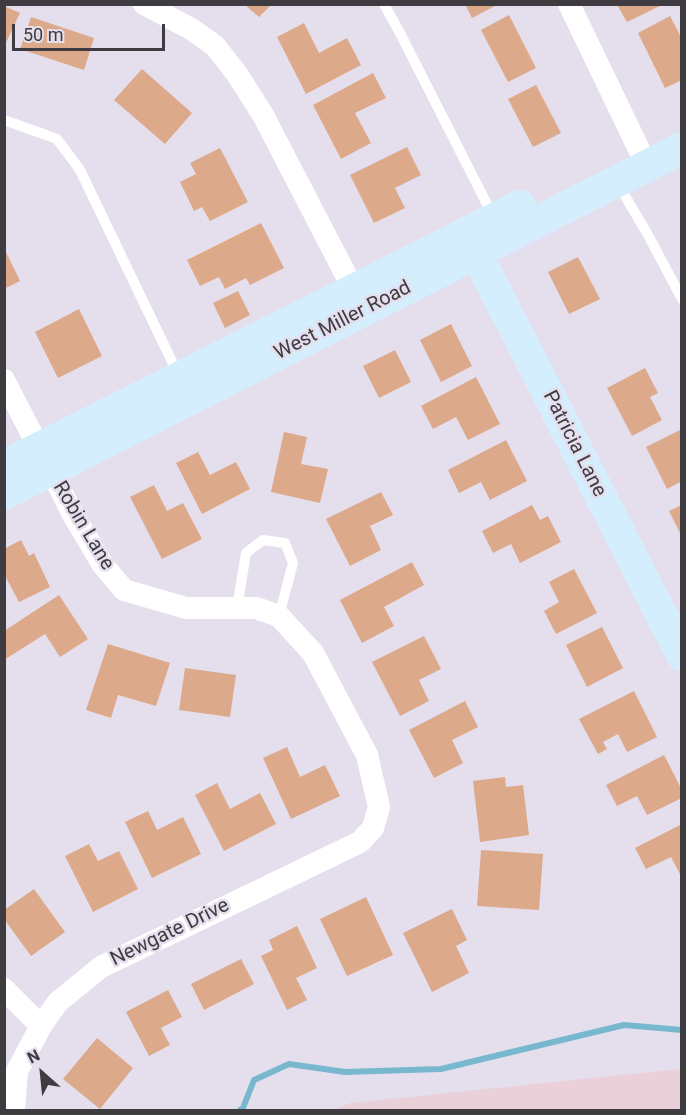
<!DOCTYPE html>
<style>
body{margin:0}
#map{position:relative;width:686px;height:1115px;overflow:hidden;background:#e5dfed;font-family:Roboto,sans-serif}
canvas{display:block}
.frame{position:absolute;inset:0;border:6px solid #3e3b41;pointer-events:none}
.north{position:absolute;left:12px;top:1043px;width:60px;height:60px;-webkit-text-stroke:4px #e5dfed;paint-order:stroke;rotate:333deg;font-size:16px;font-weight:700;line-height:24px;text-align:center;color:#3e3b41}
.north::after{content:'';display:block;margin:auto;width:21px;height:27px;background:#3e3b41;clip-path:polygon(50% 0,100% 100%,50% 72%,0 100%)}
.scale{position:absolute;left:12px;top:24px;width:153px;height:27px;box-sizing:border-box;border:3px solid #3e3b41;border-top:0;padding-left:8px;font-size:18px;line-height:21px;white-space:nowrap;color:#3e3b41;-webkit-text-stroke:4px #e5dfed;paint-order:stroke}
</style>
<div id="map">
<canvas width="686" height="1115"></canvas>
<div class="frame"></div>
<div class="north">N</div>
<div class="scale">50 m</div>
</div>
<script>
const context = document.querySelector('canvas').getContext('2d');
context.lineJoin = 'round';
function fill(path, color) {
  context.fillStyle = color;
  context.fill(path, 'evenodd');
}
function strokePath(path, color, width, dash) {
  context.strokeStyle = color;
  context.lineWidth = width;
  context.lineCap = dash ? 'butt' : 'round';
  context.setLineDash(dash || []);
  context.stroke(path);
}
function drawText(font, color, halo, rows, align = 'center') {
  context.font = font + ' Roboto,sans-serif';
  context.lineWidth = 5;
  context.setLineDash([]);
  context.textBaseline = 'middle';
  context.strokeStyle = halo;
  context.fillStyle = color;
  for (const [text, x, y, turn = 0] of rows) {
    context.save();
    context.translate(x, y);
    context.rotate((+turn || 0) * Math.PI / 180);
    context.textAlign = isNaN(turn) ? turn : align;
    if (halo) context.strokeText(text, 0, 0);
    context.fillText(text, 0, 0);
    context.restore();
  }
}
fill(new Path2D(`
 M681 1069V1110H334L350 1103Z`), '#e9d0d9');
strokePath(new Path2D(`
 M240 1110 243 1108 254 1080 289 1064 345 1072 441 1069 624 1025 682 1030`), '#78b8cf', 6);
fill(new Path2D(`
 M465 4H499L472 18Z
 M245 5H271L259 17Z
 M617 5H662L627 22Z
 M4 6 20 13 4 47Z
 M509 15 536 68 508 82 481 30Z
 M670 16 682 39V80L665 88 638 33Z
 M31 17 94 38 84 70 20 49Z
 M304 23 319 53 347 38 361 65 306 94 277 37Z
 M142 69 192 113 165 144 114 100Z
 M373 73 386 98 355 113 371 143 341 159 313 105Z
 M536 85 561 133 533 147 508 99Z
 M407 147 421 175 395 188 405 208 374 223 350 175Z
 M220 148 248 202 210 221 202 207 194 211 180 182 196 174 190 163Z
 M261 223 284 268 250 285 246 278 225 289 219 277 200 286 187 260Z
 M6 252 20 281 4 289V253Z
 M578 257 600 299 569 314 548 272Z
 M238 291 250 315 225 328 213 303Z
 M79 309 102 356 58 378 35 332Z
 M451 324 472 366 441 382 420 340Z
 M395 350 411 382 379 398 363 366Z
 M645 368 658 393 650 397 662 420 632 436 607 388Z
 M476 377 500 424 468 440 456 417 433 429 421 406Z
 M682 429V481L667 489 646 447Z
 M284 432 307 437 301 464 328 469 320 503 271 492Z
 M506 440 527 481 490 500 481 482 459 493 448 470Z
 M198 452 210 475 236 462 250 489 202 514 176 463Z
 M154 485 167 511 183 503 202 539 162 559 130 497Z
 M381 492 393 515 370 526 381 550 350 566 326 519Z
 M532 505 540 520 548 516 561 542 520 563 511 544 493 553 482 531Z
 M682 505V537L669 511Z
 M21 540 29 556 34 553 50 587 19 602 4 574V549Z
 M412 562 424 585 384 607 394 626 362 643 340 600Z
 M574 569 597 613 556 634 544 611 559 602 549 582Z
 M59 595 88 639 60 657 45 634 4 660V631Z
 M602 627 623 668 587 687 566 645Z
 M424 636 441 669 419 680 429 701 400 716 372 662Z
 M108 644 170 663 156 706 118 695 111 718 86 710Z
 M185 668 236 675 230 717 179 710Z
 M634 691 657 737 627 752 618 734 603 742 607 749 598 754 579 719Z
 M465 701 478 727 452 740 463 763 434 778 409 730Z
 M287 747 300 777 325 765 340 796 291 819 263 758Z
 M664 755 682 790V798L647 815 637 796 617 806 606 785Z
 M505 777 506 787 523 785 529 835 480 842 473 781Z
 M217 783 230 809 260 793 276 824 224 851 195 795Z
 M148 811 157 830 183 817 201 854 152 878 125 822Z
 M682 824V878L671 857 646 869 635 848Z
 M89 844 98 861 119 851 138 889 93 912 65 856Z
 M481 850 543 854 539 910 477 906Z
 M34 889 65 932 31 956 4 919V910Z
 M366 897 393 955 347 976 320 919Z
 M452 909 467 940 456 946 469 973 432 992 403 933Z
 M297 926 317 968 296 978 307 1000 287 1010 261 956 273 950 269 940Z
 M241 959 254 984 204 1010 191 984Z
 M168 990 182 1017 161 1028 170 1045 149 1056 126 1012Z
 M97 1038 133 1068 100 1109 63 1079Z`), '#dca98b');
strokePath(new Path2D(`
 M384 4 401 35 493 216
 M4 120 57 139 80 170 178 374
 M618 184 648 235 682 299
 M237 608 246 553 263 540 285 543 293 563 279 616`), '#fff', 10);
strokePath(new Path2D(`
 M144 4 193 30 215 46 237 74 263 115 361 304
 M569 4 647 166
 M4 380 75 518 103 565 124 590 186 608H256L279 616 313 653 367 755 379 807 373 828 360 842 101 967 58 1002 41 1026 17 1071 14 1110
 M4 989 41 1026`), '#fff', 22);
strokePath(new Path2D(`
 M468 233 476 253 682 655
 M4 466 520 206
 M4 494 682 148`), '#d4eefd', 32);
drawText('20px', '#3e3b41', '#e5dfed', [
 ["West Miller Road",343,321,-27],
 ["Patricia Lane",574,444,63],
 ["Robin Lane",83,526,59],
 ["Newgate Drive",170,933,-26]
]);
</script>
